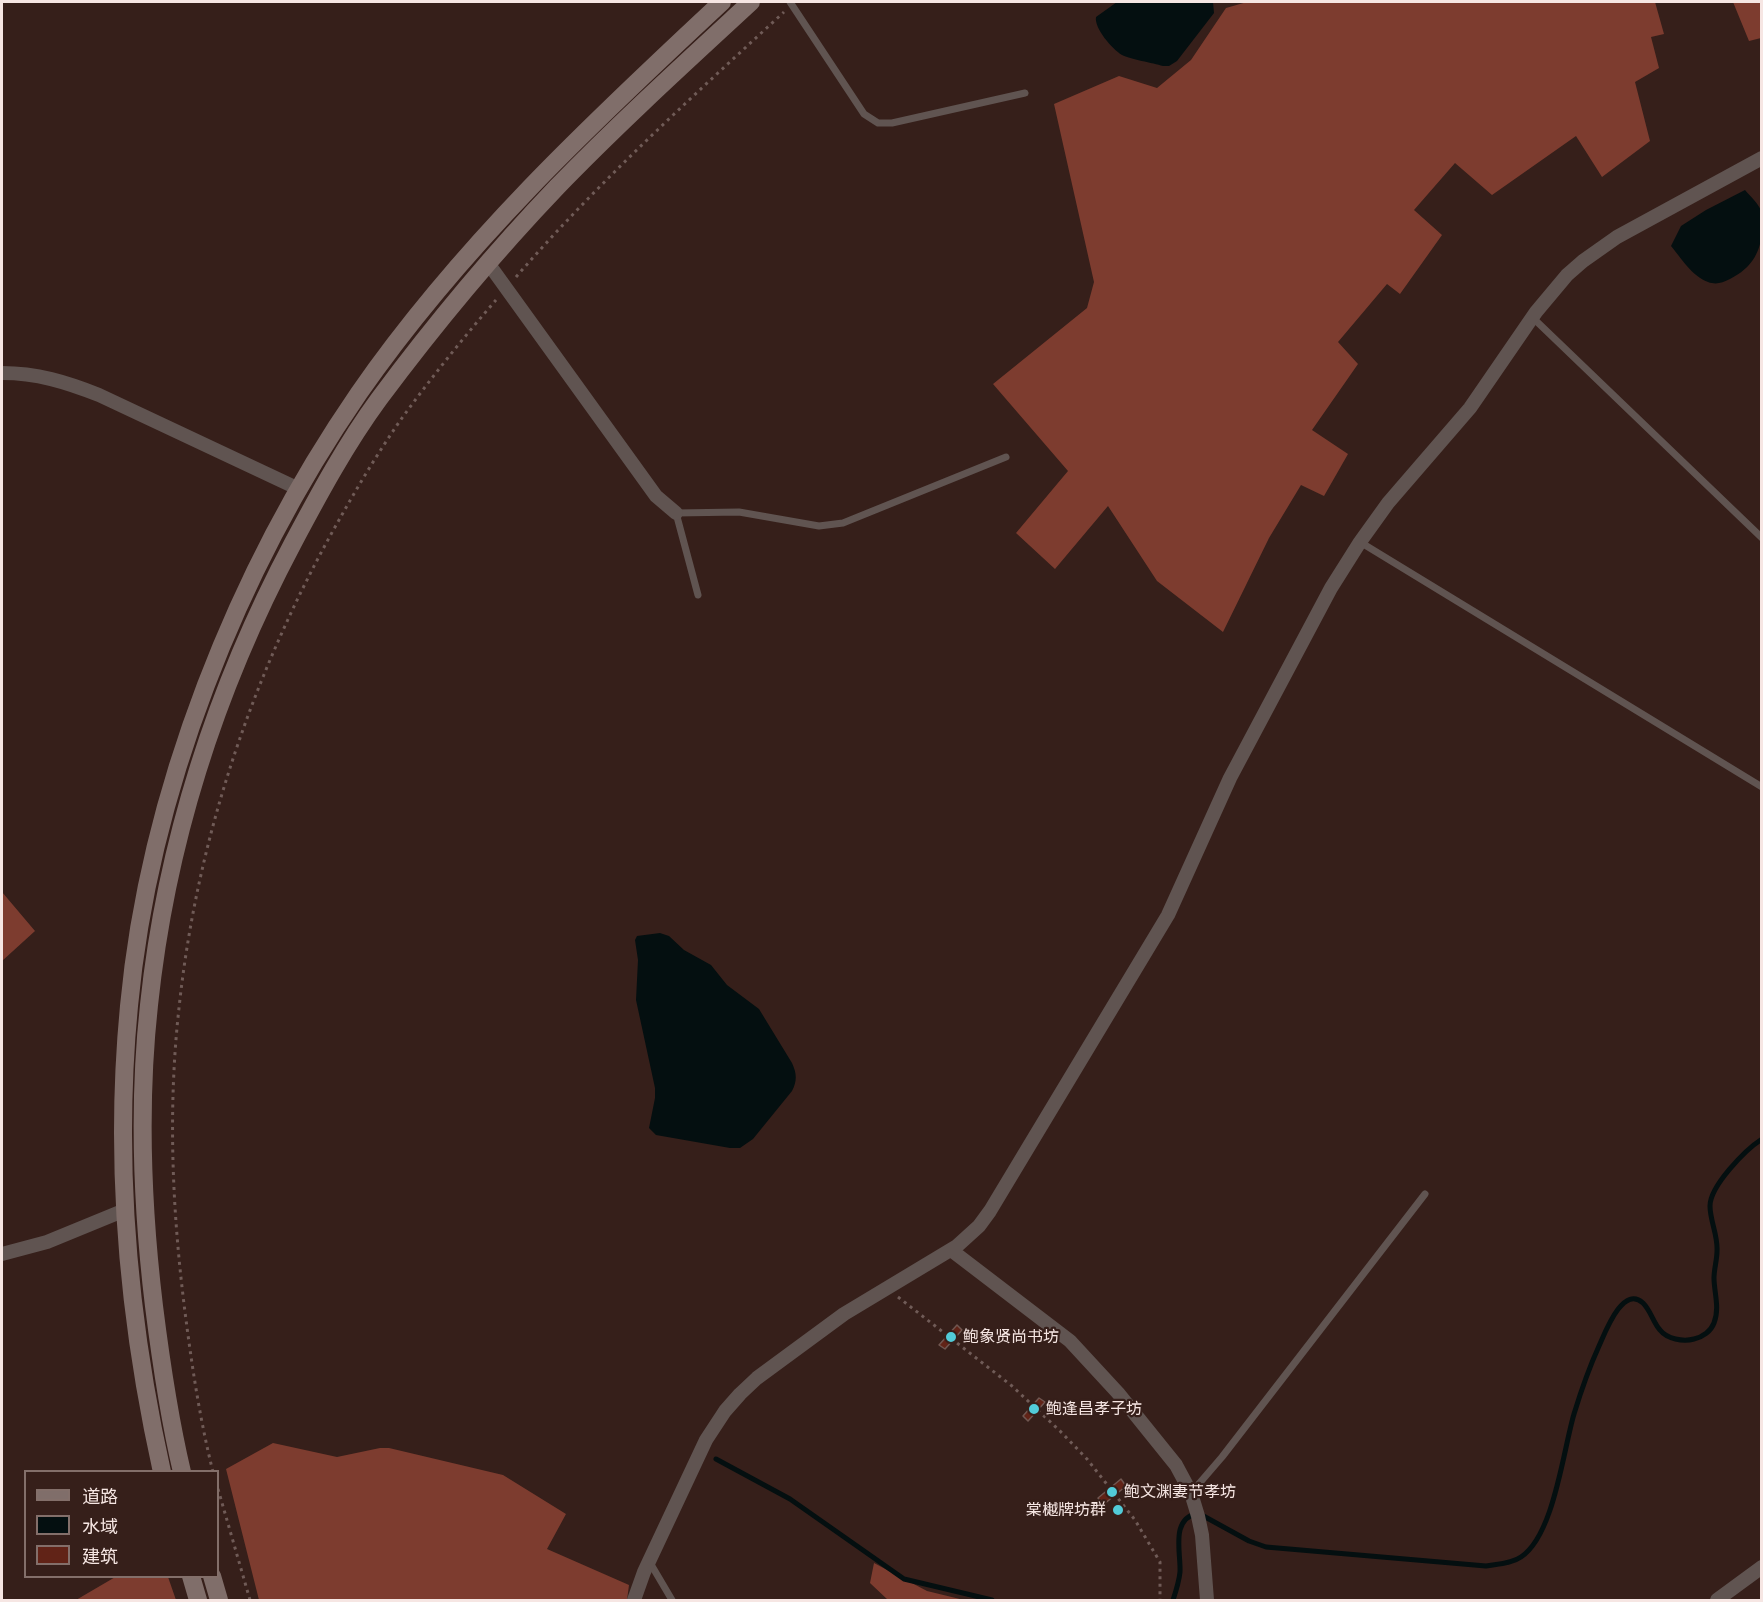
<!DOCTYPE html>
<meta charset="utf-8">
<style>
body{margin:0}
#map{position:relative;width:1763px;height:1602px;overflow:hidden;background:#361f1a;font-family:"PT Sans","Noto Sans SC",sans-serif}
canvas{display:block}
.frame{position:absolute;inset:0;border:3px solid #f6e6e3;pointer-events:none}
.legend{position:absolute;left:24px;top:1470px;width:195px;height:108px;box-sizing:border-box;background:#361f1a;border:2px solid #836f6a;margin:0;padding:8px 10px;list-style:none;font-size:18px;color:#f6e6e3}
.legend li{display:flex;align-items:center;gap:12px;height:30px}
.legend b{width:30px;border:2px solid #836f6a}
</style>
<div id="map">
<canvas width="1763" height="1602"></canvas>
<div class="frame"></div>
<ul class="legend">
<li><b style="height:8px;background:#806e6a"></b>道路</li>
<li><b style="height:16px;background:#040f10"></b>水域</li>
<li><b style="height:16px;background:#612317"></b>建筑</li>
</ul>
</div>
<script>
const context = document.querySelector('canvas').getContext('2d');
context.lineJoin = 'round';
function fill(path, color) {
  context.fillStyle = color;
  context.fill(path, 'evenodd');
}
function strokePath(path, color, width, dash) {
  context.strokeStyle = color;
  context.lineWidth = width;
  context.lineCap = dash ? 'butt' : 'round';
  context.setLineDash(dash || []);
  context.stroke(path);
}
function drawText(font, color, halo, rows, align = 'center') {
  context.font = font + ' "PT Sans","Noto Sans SC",sans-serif';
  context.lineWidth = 4.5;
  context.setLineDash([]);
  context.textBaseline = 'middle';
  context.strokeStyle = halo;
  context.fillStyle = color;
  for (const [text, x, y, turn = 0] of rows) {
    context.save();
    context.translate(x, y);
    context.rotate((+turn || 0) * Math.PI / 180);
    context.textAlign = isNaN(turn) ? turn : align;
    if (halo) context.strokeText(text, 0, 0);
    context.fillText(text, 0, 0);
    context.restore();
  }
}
fill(new Path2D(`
 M1247 2H1655L1664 34 1651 37 1659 68 1635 82 1650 141 1602 177 1576 136 1492 195 1455 163 1414 210 1442 235 1400 294 1387 284 1338 342 1358 364 1312 430 1348 454 1324 496 1301 485 1269 538 1223 632 1157 581 1108 506 1055 569 1016 533 1068 471 993 384 1087 308 1094 282 1054 104 1119 76 1157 88 1191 60 1226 8Z
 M1733 2H1761V38L1749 41Z
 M2 892 35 931 2 961Z
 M273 1443 337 1457 380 1448H389L503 1475 566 1514 547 1549 629 1585 627 1600H259L226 1469Z
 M874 1563 927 1591 964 1600H888L870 1583Z
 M117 1576 168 1577 176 1600H76Z`), '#7d3c2f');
fill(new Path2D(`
 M1117 2H1213L1214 13 1177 61 1169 66H1163C1153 63 1130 59 1122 55 1112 49 1094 28 1096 17Z
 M1745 190C1750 196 1760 205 1762 213 1762 217 1762 222 1762 227 1762 251 1752 268 1730 279 1722 283 1716 285 1708 282 1692 276 1681 258 1671 246L1681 226 1706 210Z
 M660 933 669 936 684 950 711 965 727 985 759 1009 792 1063C797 1074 797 1081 792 1091L753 1139 740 1148H730L656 1135 649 1128 655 1098V1088L636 1000 638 960 635 940 637 936Z`), '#040f10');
strokePath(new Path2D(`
 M716 1459 790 1499 904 1579 992 1600
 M1173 1600C1176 1591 1179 1582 1180 1572 1181 1552 1170 1519 1198 1513L1249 1541 1266 1547 1486 1566C1497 1564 1511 1564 1521 1557 1554 1535 1563 1451 1574 1414 1581 1391 1589 1368 1599 1346 1605 1333 1623 1284 1643 1303 1651 1311 1653 1322 1660 1330 1667 1339 1683 1342 1694 1339 1703 1337 1711 1331 1714 1323 1720 1308 1714 1292 1714 1278 1714 1269 1717 1260 1717 1251 1718 1235 1710 1221 1710 1206 1710 1186 1745 1150 1762 1139`), '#040f10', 5);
const building = new Path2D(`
 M957 1325 962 1330 945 1349 939 1345Z
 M1039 1398 1045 1402 1028 1421 1023 1416Z
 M1121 1479 1126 1486 1103 1505 1098 1498Z`);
fill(building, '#612317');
strokePath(building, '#705650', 1.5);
strokePath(new Path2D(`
 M516 277C599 181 692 97 784 12
 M898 1297 1012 1386 1060 1431 1087 1459 1135 1520 1160 1562V1600
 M213 1472C199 1416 191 1360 184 1304 172 1206 168 1107 179 1008 197 837 254 670 339 520 358 486 379 451 402 418 431 378 463 338 496 300
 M218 1489 250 1600`), '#705b57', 3, [3, 4.5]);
strokePath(new Path2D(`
 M790 2 864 114 878 123H892L1025 93
 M1532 317 1762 538
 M1360 542 1762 787
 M698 595 676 513 739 512 819 526 843 523 1006 457
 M1191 1493 1222 1457 1425 1194
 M649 1561 672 1600`), '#605451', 7);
strokePath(new Path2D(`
 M488 263 656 496 676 513
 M2 373C37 373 66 382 99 395L299 489
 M951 1250 1070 1341 1118 1393 1176 1465 1191 1493 1198 1516 1202 1535 1207 1600
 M2 1254 47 1242 125 1210
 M634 1600 644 1572 706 1440 725 1411 740 1394 757 1378 844 1314 957 1246 979 1226 990 1211 1168 915 1230 778 1331 588 1360 542 1388 503 1470 408 1536 312 1567 275 1583 261 1617 237 1762 158
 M1717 1600 1762 1567`), '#605451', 14);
strokePath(new Path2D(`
 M162 1472C128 1319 114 1162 129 1006 149 792 237 570 359 393 461 246 592 123 722 2
 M182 1472C169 1417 161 1362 154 1306 142 1206 138 1105 149 1005 166 843 217 686 293 543 319 494 346 444 379 399 434 325 493 254 557 187 619 123 686 62 751 2
 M191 1576 198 1600
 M212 1576 219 1600`), '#806e6a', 18);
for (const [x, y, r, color] of [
 [951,1337,6,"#52cbd8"],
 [1034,1409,6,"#52cbd8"],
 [1112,1492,6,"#52cbd8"],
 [1118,1510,6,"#52cbd8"]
]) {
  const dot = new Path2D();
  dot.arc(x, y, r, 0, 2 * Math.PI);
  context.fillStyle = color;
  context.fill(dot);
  strokePath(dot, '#361f1a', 2);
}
drawText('16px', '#f6e6e3', '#361f1a', [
 ["鲍象贤尚书坊",963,1337],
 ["鲍逢昌孝子坊",1046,1409],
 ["鲍文渊妻节孝坊",1124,1492],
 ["棠樾牌坊群",1106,1510,"right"]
], 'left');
</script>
